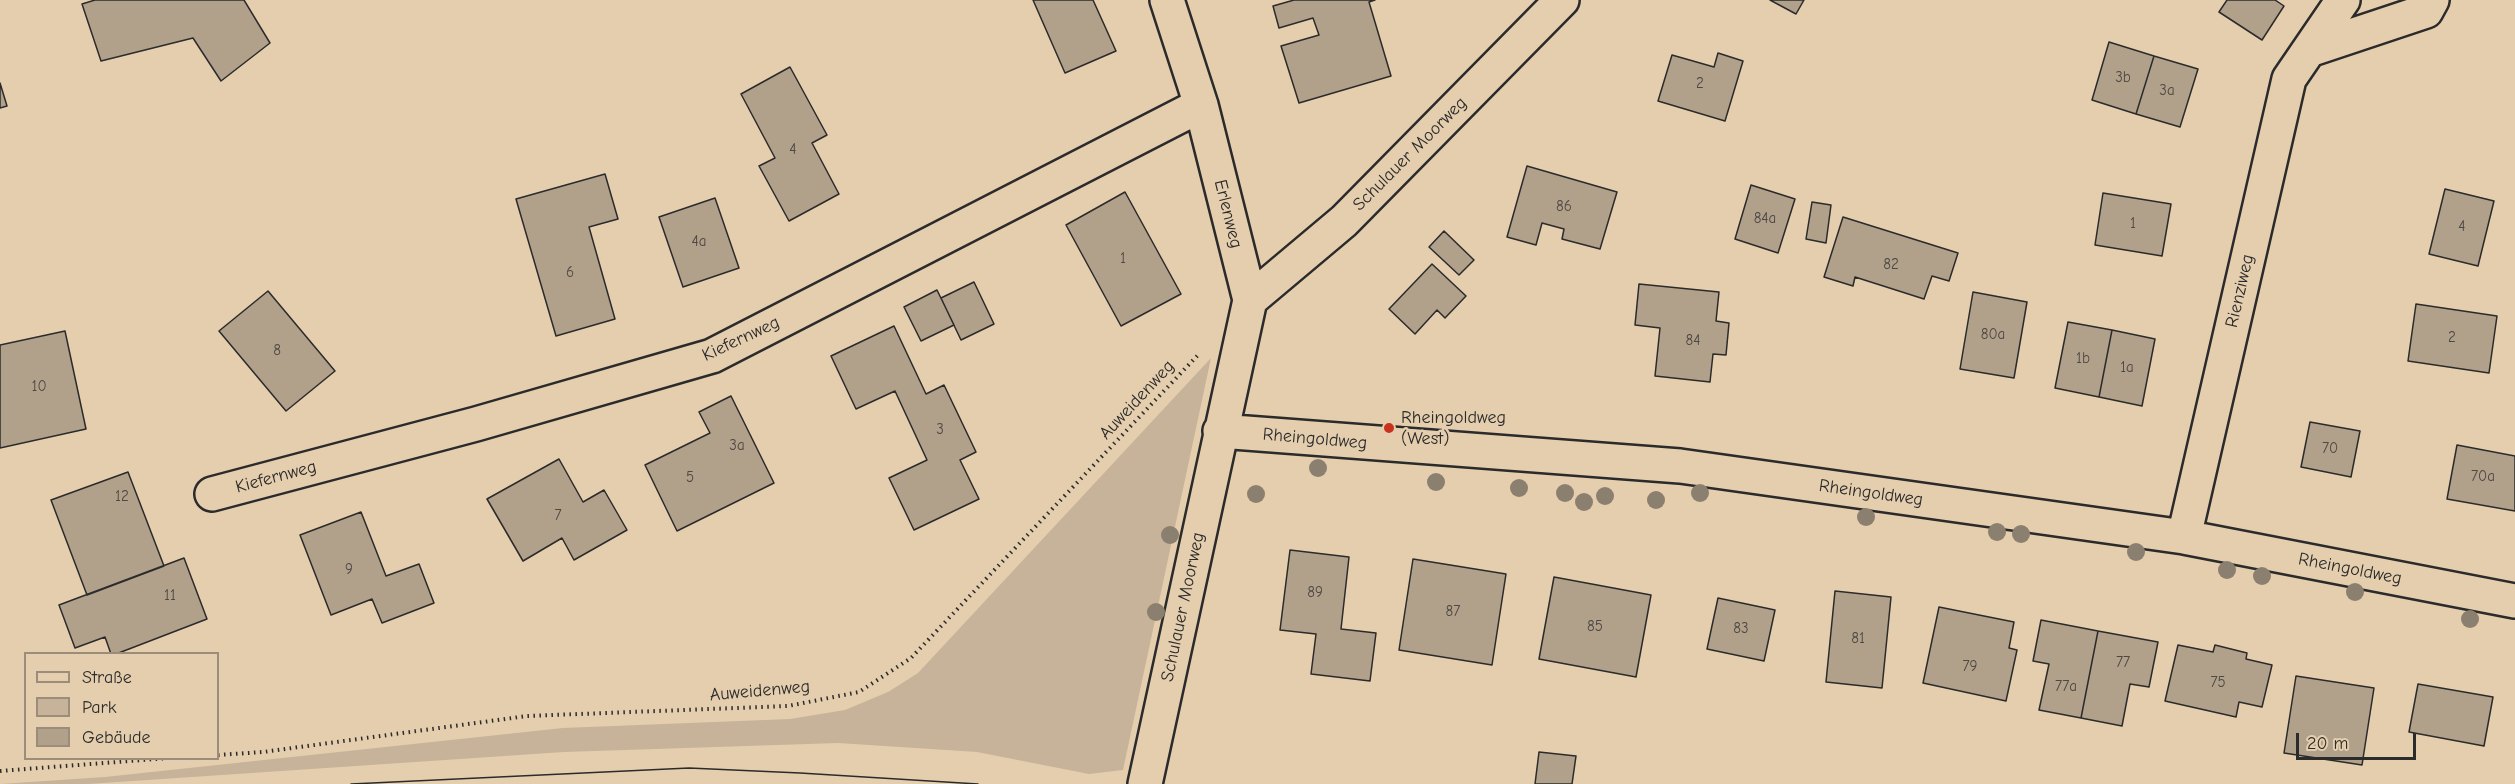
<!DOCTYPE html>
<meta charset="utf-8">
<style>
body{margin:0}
#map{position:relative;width:2515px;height:784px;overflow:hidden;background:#e5ceae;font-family:"Comic Neue",sans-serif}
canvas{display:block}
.legend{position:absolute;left:24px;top:652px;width:195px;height:108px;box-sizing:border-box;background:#e5ceae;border:2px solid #9b8d7a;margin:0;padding:8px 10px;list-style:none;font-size:18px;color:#2b2b2b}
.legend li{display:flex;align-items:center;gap:12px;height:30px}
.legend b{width:30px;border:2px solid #9b8d7a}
.scale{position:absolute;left:2296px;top:733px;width:120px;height:27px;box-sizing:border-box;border:3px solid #2b2b2b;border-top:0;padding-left:8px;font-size:18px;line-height:21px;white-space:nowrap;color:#2b2b2b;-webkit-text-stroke:4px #e5ceae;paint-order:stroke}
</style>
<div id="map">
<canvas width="2515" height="784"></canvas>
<ul class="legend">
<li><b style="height:8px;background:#e5ceae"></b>Straße</li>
<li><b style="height:16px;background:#c7b399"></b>Park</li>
<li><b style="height:16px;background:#b1a08a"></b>Gebäude</li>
</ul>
<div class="scale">20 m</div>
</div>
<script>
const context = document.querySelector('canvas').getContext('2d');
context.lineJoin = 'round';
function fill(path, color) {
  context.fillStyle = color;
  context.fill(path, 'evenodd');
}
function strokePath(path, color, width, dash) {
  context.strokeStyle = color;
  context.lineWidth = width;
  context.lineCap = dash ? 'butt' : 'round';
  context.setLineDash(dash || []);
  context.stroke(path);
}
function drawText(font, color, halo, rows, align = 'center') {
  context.font = font + ' "Comic Neue",sans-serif';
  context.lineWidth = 5;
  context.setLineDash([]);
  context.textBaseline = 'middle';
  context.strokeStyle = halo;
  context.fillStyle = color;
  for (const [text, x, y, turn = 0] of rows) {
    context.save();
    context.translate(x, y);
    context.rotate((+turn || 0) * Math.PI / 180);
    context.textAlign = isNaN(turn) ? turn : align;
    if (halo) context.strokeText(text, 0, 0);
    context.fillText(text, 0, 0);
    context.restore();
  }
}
fill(new Path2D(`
 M1211 358 1123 770 1089 774 977 752 838 743 564 752 88 784H0L105 777 563 728 790 719 845 710 888 692 918 673Z`), '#c7b399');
const building = new Path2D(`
 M95 0H244L270 43 221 81 193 38 101 61 82 4Z
 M1033 0H1093L1116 51 1065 73Z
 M1294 0H1375L1369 2 1391 76 1299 103 1281 46 1319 35 1313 18 1279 28 1273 6Z
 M1770 0H1804L1796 14Z
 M2227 0H2275L2284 6 2262 40 2219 12Z
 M2109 42 2154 56 2136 114 2092 100Z
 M1718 53 1743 61 1725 121 1658 101 1672 55 1714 67Z
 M2154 56 2198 69 2180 127 2136 114Z
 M790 67 827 135 812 143 839 194 789 221 759 166 775 158 741 94Z
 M0 83 7 106 0 108Z
 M1527 166 1617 192 1600 249 1562 239 1564 229 1542 223 1536 245 1507 237Z
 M605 174 618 219 589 227 615 319 556 336 516 199Z
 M1751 185 1795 199 1778 253 1735 239Z
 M2445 189 2494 201 2478 266 2429 254Z
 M1125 192 1181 294 1121 326 1066 225Z
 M2103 193 2171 204 2162 256 2095 245Z
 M715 198 739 268 683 287 659 217Z
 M1812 202 1831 205 1826 243 1806 239Z
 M1843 217 1958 253 1949 281 1932 276 1924 299 1855 277 1853 286 1824 277Z
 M1444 231 1474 260 1459 275 1429 247Z
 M1432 264 1466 296 1445 318 1437 310 1415 334 1389 309Z
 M974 282 994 324 961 340 941 298Z
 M1639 284 1719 292 1716 321 1729 323 1726 355 1713 354 1710 382 1655 376 1660 328 1635 325Z
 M937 290 954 325 921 341 904 307Z
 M268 291 335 371 286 411 219 331Z
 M1973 292 2027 302 2014 378 1960 369Z
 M2416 304 2497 316 2489 373 2408 361Z
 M2068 322 2112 330 2099 397 2055 388Z
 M894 326 926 394 944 385 976 452 960 460 979 499 914 530 889 478 927 460 895 391 856 409 831 356Z
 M2112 330 2155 339 2142 406 2099 397Z
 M65 331 86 429 0 448V345Z
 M731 396 774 483 677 531 645 465 710 433 699 412Z
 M2310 422 2360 431 2351 477 2301 467Z
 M2457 445 2515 456V511L2447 499Z
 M559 459 583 502 604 490 627 530 574 560 562 538 523 561 487 499Z
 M128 472 164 566 87 595 51 500Z
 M361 512 386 576 419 564 434 603 382 623 372 599 331 615 300 535Z
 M1290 550 1349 557 1341 629 1376 633 1370 681 1311 674 1316 634 1280 630Z
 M184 558 207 619 116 654H111L105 637 75 648 59 605Z
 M1413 559 1506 574 1492 665 1399 650Z
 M1554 577 1651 595 1636 677 1539 659Z
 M1835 591 1891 597 1882 688 1826 682Z
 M1718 598 1775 610 1764 661 1707 649Z
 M1939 607 2014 622 2009 648 2017 650 2006 701 1923 683Z
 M2041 620 2098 631 2081 718 2039 710 2049 664 2033 661Z
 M2098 631 2158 642 2149 687 2130 684 2122 726 2081 718Z
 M2178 645 2213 652 2215 645 2247 653 2246 659 2272 665 2262 707 2239 702 2236 717 2165 701Z
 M2296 676 2374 688 2362 765 2284 753Z
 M2418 684 2493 697 2484 746 2409 732Z
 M1539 752 1576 756 1572 784H1535Z`);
fill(building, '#b1a08a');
strokePath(building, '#2b2b2b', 1.5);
const minor = new Path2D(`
 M2309 50 2426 11 2432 0
 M1250 300 1344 221 1562 0
 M1220 431 1680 466 2184 537 2515 601
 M212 494 476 424 712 356 1201 105
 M2184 537 2289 79 2343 0
 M1145 784 1250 300 1201 105 1167 0`);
strokePath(minor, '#2b2b2b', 38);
strokePath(new Path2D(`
 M218 755 263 752 527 716 788 706 859 692 911 658 1198 355
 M0 771 169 758`), '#2b2b2b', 4, [1.5, 4.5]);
strokePath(minor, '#e5ceae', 33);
strokePath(new Path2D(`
 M351 784 689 768 800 773 978 784`), '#2b2b2b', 1.5);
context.fillStyle = '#8b7f6f';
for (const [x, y] of [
 [1318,468],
 [1436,482],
 [1519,488],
 [1565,493],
 [1700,493],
 [1256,494],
 [1605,496],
 [1656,500],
 [1584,502],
 [1866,517],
 [1997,532],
 [2021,534],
 [1170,535],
 [2136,552],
 [2227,570],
 [2262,576],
 [2355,592],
 [1156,612],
 [2470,619]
]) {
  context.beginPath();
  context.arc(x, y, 9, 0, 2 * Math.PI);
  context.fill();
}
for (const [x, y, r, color] of [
 [1389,428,6,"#c8321e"]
]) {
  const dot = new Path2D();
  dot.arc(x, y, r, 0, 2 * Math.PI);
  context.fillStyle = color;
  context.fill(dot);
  strokePath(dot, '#e5ceae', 2);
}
drawText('15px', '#4c4843', null, [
 ["3b",2123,78],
 ["2",1700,84],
 ["3a",2167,91],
 ["4",793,150],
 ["86",1564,207],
 ["84a",1765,219],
 ["1",2133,224],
 ["4",2462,227],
 ["4a",699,242],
 ["1",1123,259],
 ["82",1891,265],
 ["6",570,273],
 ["80a",1993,335],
 ["2",2452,338],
 ["84",1693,341],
 ["8",277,351],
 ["1b",2083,359],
 ["1a",2127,368],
 ["10",39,387],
 ["3",940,430],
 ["3a",737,446],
 ["70",2330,449],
 ["70a",2483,477],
 ["5",690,478],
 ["12",122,497],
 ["7",558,516],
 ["9",349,570],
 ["89",1315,593],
 ["11",170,596],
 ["87",1453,612],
 ["85",1595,627],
 ["83",1741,629],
 ["81",1858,639],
 ["77",2123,663],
 ["79",1970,667],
 ["75",2218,683],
 ["77a",2066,687]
]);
drawText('18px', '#2b2b2b', '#e5ceae', [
 ["Schulauer Moorweg",1410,154,-45],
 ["Erlenweg",1228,214,76],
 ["Rienziweg",2240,291,-77],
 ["Kiefernweg",741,339,-25],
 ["Auweidenweg",1137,400,-47],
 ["Rheingoldweg",1315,439,5],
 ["Kiefernweg",276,477,-15],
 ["Rheingoldweg",1871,493,8],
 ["Rheingoldweg",2350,569,11],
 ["Schulauer Moorweg",1183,607,-78],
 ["Auweidenweg",760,691,-5]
]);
drawText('18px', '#2b2b2b', '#e5ceae', [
 ["Rheingoldweg",1401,418],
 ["(West)",1401,439]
], 'left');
</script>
